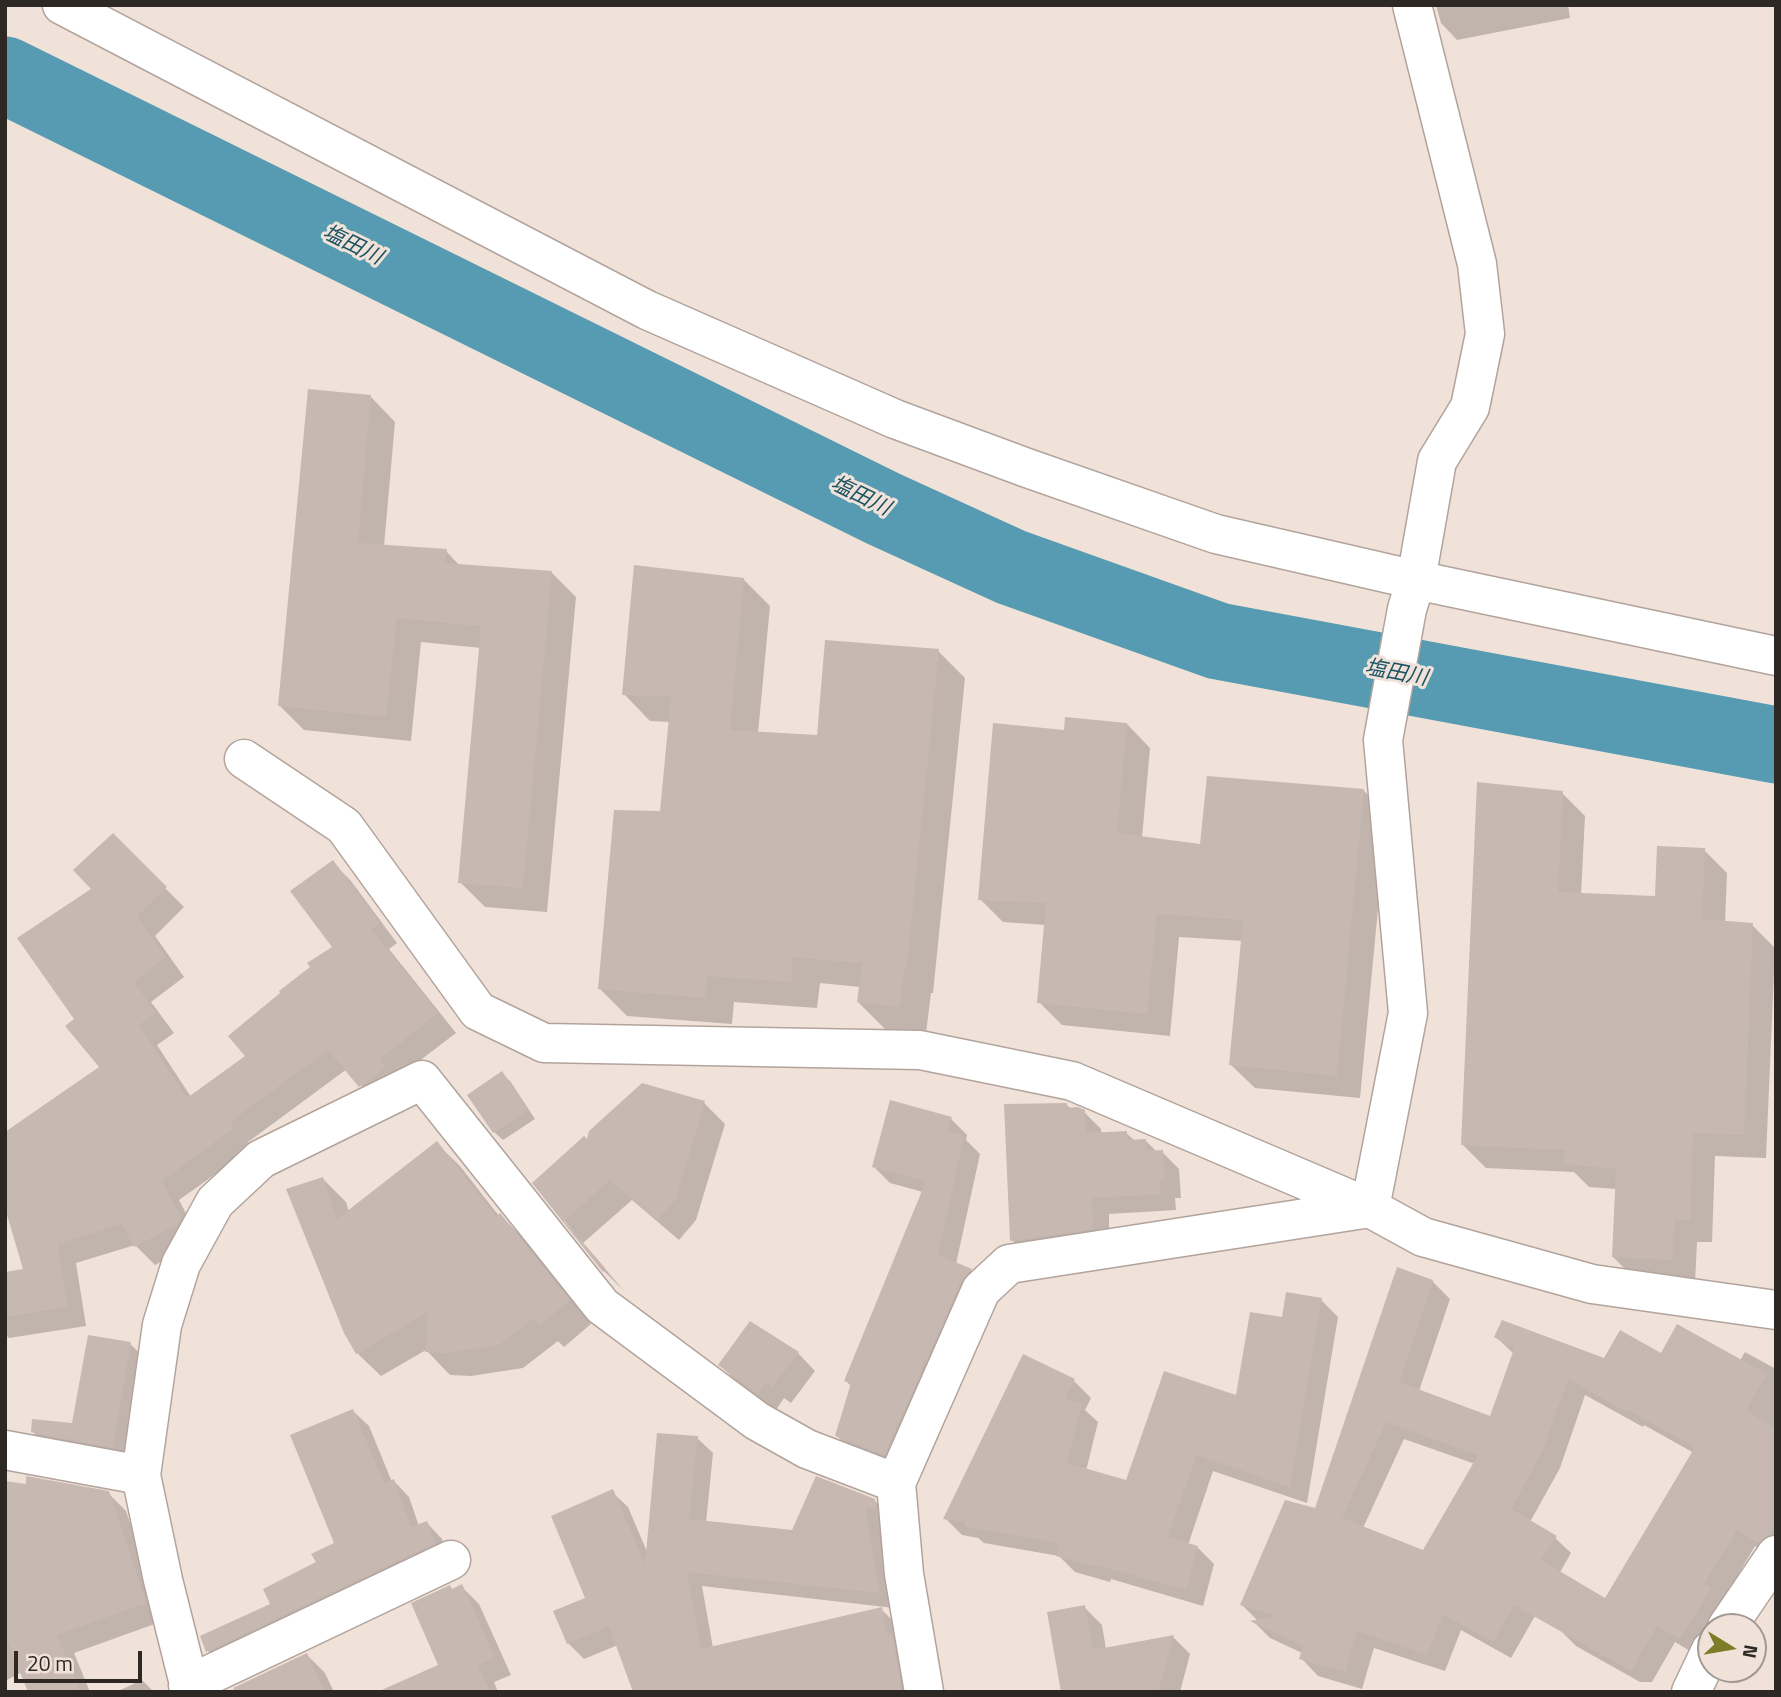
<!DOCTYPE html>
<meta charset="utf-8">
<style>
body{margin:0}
#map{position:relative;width:1781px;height:1697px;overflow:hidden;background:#f0e2d9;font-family:"Titillium Web",sans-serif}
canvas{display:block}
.frame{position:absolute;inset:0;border:7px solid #2e2825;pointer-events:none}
.north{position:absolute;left:1697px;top:1613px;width:70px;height:70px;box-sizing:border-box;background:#f0e2d9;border:2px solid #a29891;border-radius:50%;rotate:101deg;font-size:19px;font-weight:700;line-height:28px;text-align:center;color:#2e2825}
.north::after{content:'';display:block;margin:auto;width:24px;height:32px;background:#7c7d26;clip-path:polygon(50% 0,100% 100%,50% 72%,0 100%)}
.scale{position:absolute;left:14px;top:1651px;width:128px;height:32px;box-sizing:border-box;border:4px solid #2e2825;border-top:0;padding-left:9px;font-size:21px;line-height:24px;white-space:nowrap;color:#2e2825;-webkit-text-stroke:5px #f0e2d9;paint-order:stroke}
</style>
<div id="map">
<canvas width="1781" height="1697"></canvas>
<div class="frame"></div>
<div class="north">N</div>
<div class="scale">20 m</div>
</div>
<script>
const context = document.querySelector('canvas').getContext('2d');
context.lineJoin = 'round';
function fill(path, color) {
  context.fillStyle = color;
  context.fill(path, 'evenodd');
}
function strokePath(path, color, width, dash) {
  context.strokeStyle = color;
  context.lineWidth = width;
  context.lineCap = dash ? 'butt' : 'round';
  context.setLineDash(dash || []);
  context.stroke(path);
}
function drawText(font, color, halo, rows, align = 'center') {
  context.font = font + ' "Titillium Web","Noto Sans JP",sans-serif';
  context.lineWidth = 6;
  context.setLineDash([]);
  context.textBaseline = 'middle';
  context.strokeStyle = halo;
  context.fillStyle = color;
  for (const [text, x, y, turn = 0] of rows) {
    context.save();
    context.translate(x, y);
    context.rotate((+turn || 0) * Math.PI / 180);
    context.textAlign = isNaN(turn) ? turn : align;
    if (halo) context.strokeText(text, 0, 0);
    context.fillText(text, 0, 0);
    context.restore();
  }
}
fill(new Path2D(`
 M1436 5H1568L1570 18 1457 40 1441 23Z
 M371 397 395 422 384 546 446 551 460 566 551 572 576 597 547 912 485 907 460 882 481 648 421 642 411 741 304 730 280 706Z
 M743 579 770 606 758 733 819 737 938 651 965 678 933 993H931L926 1033 885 1029 858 1002 860 987 820 983 817 1008 734 1002 732 1024 627 1016 600 989 662 813 670 722 650 721 624 694Z
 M1127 724 1150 748 1142 838 1202 846 1364 791 1387 814 1360 1098 1255 1088 1231 1065 1243 941 1179 937 1170 1036 1062 1025 1039 1002 1046 925 1003 922 980 899 1065 732Z
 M1562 793 1585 816 1581 895 1657 898 1704 850 1727 873 1725 923 1752 925 1775 948 1766 1158 1715 1156 1712 1242H1697L1695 1283 1636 1280 1613 1257 1616 1189 1589 1187 1574 1172 1486 1168 1463 1145Z
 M113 836 184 907 155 936 184 977 151 1002 174 1033 157 1045 191 1097 247 1056 334 947 332 862 351 881 397 943 389 949 456 1033 397 1078 379 1105 347 1069 248 1142 252 1148 179 1200 199 1238 197 1243 155 1265 135 1245 76 1263 86 1326 9 1338 5 1334V1274L25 1271 101 1068 76 1020 94 889Z
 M501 1073 510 1081 535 1119 503 1140 494 1132Z
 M704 1103 725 1124 696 1220 679 1240 632 1200 583 1243 625 1292 604 1271 535 1183 588 1142Z
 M1067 1105 1071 1109 1084 1112 1101 1129V1134L1126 1133 1135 1141H1146L1157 1152H1162L1179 1169 1181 1198H1175L1176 1210 1109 1214V1245L1029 1257 1012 1240Z
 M951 1119 967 1135 966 1140 980 1154 956 1264 971 1270 987 1287 901 1471 854 1453 837 1436 851 1386 846 1381 923 1192 890 1183 874 1167Z
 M436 1143 460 1166 499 1216 500 1215 523 1238 591 1324 564 1347 558 1341 523 1368 471 1376 450 1375 426 1350 381 1376 357 1353 323 1179 346 1202 349 1212Z
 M1432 1281 1450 1299 1419 1391 1491 1418 1514 1354 1496 1337 1605 1360 1661 1355 1740 1361 1745 1352 1776 1369V1559L1755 1546 1722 1602 1727 1607 1698 1656 1675 1642 1652 1682H1640L1576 1646 1558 1628 1606 1600 1694 1453 1644 1425 1643 1427 1585 1395 1560 1468 1530 1522 1553 1536 1571 1553 1511 1658 1461 1630 1445 1671 1374 1648 1362 1689 1318 1676 1301 1658 1302 1653 1270 1638 1254 1622 1258 1621 1242 1605 1316 1510ZM1404 1439 1475 1464 1423 1552 1363 1528Z
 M1321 1300 1338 1317 1307 1503 1213 1471 1188 1545 1197 1547 1214 1564 1203 1606 1111 1579 1110 1582 1075 1572 1059 1556 984 1543 978 1538 962 1535 946 1519 1074 1381 1091 1398 1085 1410 1098 1422 1086 1471 1128 1482 1238 1397 1283 1319Z
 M130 1344 148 1361 130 1464 50 1449 33 1432 74 1425Z
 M798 1353 815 1371 791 1403 784 1398 776 1410 737 1382 720 1365Z
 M353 1411 369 1426 392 1482 394 1481 409 1497 419 1526 427 1523 442 1539 450 1559 223 1667 208 1651 273 1605 337 1544Z
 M697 1438 713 1453 706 1523 793 1532 874 1500 891 1516V1524L879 1522 894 1608 702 1586 713 1648 881 1609 897 1625 914 1692H635L618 1645 584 1659 568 1643 587 1599 612 1492 628 1507 648 1554Z
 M5 1483 108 1493 126 1511 163 1621 74 1653 90 1692H30L22 1672 5 1681Z
 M461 1586 479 1604 511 1675 494 1682 498 1692H452L450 1587 453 1590Z
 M1084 1607 1102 1625 1106 1649 1173 1637 1190 1654 1180 1692H1063Z
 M307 1655 325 1673 334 1692H236Z
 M142 1680 154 1692H116Z`), '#0003');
strokePath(new Path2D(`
 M5 75 884 509 1011 567 1218 641 1776 745`), '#569bb1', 77);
fill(new Path2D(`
 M308 389 371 395 358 543 447 549 445 563 552 571 523 888 458 883 481 626 397 618 386 717 278 706Z
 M634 565 744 578 730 730 817 735 825 640 939 649 907 967H905L899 1007 857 1002 862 963 793 957 791 982 707 976 705 998 598 989 614 810 660 811 671 696 622 695Z
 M1065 717 1127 723 1117 833 1200 844 1207 776 1364 789 1337 1076 1229 1065 1243 920 1157 914 1147 1014 1037 1003 1046 903 978 900 993 723 1064 730Z
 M1477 782 1563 791 1558 892 1655 896 1657 846 1705 848 1702 919 1753 923 1744 1135 1693 1133 1690 1220H1675L1672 1260 1612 1257 1616 1169 1564 1164 1565 1150 1461 1145Z
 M113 833 167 887 137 916 166 957 134 982 156 1013 139 1025 187 1098 245 1056 228 1036 280 993 279 991 310 967 307 963 332 947 290 891 333 860 380 923 371 929 438 1013 380 1059 386 1067 366 1083 359 1087 328 1050 230 1122 234 1128 162 1181 181 1218 178 1224 134 1247 122 1224 58 1244 67 1307 5 1317V1272L23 1269 5 1208V1132L99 1067 65 1026 74 1019 17 938 91 889 73 870Z
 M502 1071 528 1110 493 1133 467 1095Z
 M642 1083 705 1101 676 1199 657 1220 610 1180 564 1221 606 1269 603 1272 532 1183 584 1136 587 1139 589 1131Z
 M890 1100 952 1117 948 1131 964 1136 938 1255 972 1269 961 1281 926 1361 924 1360 918 1379 884 1455 835 1436 851 1383 844 1381 926 1181 872 1167Z
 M1067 1103V1108L1078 1107 1085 1110 1086 1133 1127 1131V1140L1146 1139 1147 1151 1163 1150 1165 1181 1159 1182 1160 1194 1092 1198 1093 1229 1010 1241 1004 1104Z
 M437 1141 496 1217 500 1213 570 1300 540 1325 534 1318 499 1345 446 1353 425 1352 428 1312 356 1354 344 1333 286 1189 323 1177 337 1219Z
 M1397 1267 1433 1280 1399 1382 1490 1416 1514 1349 1494 1337 1502 1320 1604 1358 1620 1330 1661 1353 1677 1324 1767 1374 1746 1410 1776 1429V1524L1769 1535 1758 1543 1737 1530 1704 1584 1711 1588 1680 1639 1657 1626 1631 1671 1514 1605 1493 1642 1443 1614 1427 1655 1357 1631 1345 1672 1299 1659 1303 1646 1250 1621 1277 1616 1240 1605 1285 1500 1315 1508ZM1568 1379 1625 1411 1626 1409 1695 1447 1605 1598 1541 1560 1557 1536 1511 1509 1543 1450ZM1386 1422 1478 1455 1423 1550 1342 1518Z
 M1286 1292 1322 1298 1290 1487 1196 1455 1168 1537 1198 1546 1186 1590 1094 1564V1566L1056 1556 1059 1543 965 1527V1522L943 1519 1023 1354 1075 1379 1065 1399 1082 1404 1067 1463 1126 1480 1164 1371 1236 1395 1250 1312 1282 1317Z
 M750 1321 799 1352 772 1387 766 1382 758 1394 718 1365Z
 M88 1335 131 1342 113 1448 31 1432 32 1419 72 1423Z
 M353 1409 384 1483 394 1479 411 1527 427 1521 435 1543 206 1652 200 1636 270 1604 263 1589 316 1562 311 1554 334 1543 290 1435Z
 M657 1433 698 1436 689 1519 792 1530 816 1476 875 1499 876 1509 865 1507 880 1593 687 1572 701 1649 882 1607 887 1635 892 1634 902 1692H633L609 1626 567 1644 553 1611 585 1598 551 1516 613 1489 645 1565Z
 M26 1476 109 1491 146 1603 57 1635 80 1692H28L5 1635V1481L26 1484Z
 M462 1584 495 1657 478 1665 490 1692H377L438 1665 411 1603 450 1585 452 1589Z
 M1085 1605 1093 1650 1174 1635 1158 1692H1061L1047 1612Z
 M307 1653 325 1692H235L233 1688Z`), '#c7b8b1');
const minor = new Path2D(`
 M62 5 647 310 895 419 1027 468 1216 534 1416 580 1776 656
 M244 759 344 826 478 1011 544 1043 920 1050 1072 1081 1370 1208 1423 1237 1592 1284 1776 1310
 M1370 1208 1408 1013 1383 740 1407 609 1416 580 1437 461 1470 407 1485 334 1477 264 1412 5
 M5 1450 141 1475
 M1727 1627 1776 1555
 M188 1685 451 1560
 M191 1692 163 1580 141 1475 162 1325 181 1264 215 1202 261 1159 422 1080 602 1306 757 1421 807 1449 896 1483
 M924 1692 904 1574 896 1483 981 1290 1009 1264 1370 1208
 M1691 1692 1711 1650`);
strokePath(minor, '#b2a49c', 41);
strokePath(minor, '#fff', 38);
drawText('italic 21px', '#1a5364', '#f0e2d9', [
 ["塩田川",352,246,26],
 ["塩田川",860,497,26],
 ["塩田川",1396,674,11]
]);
</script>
